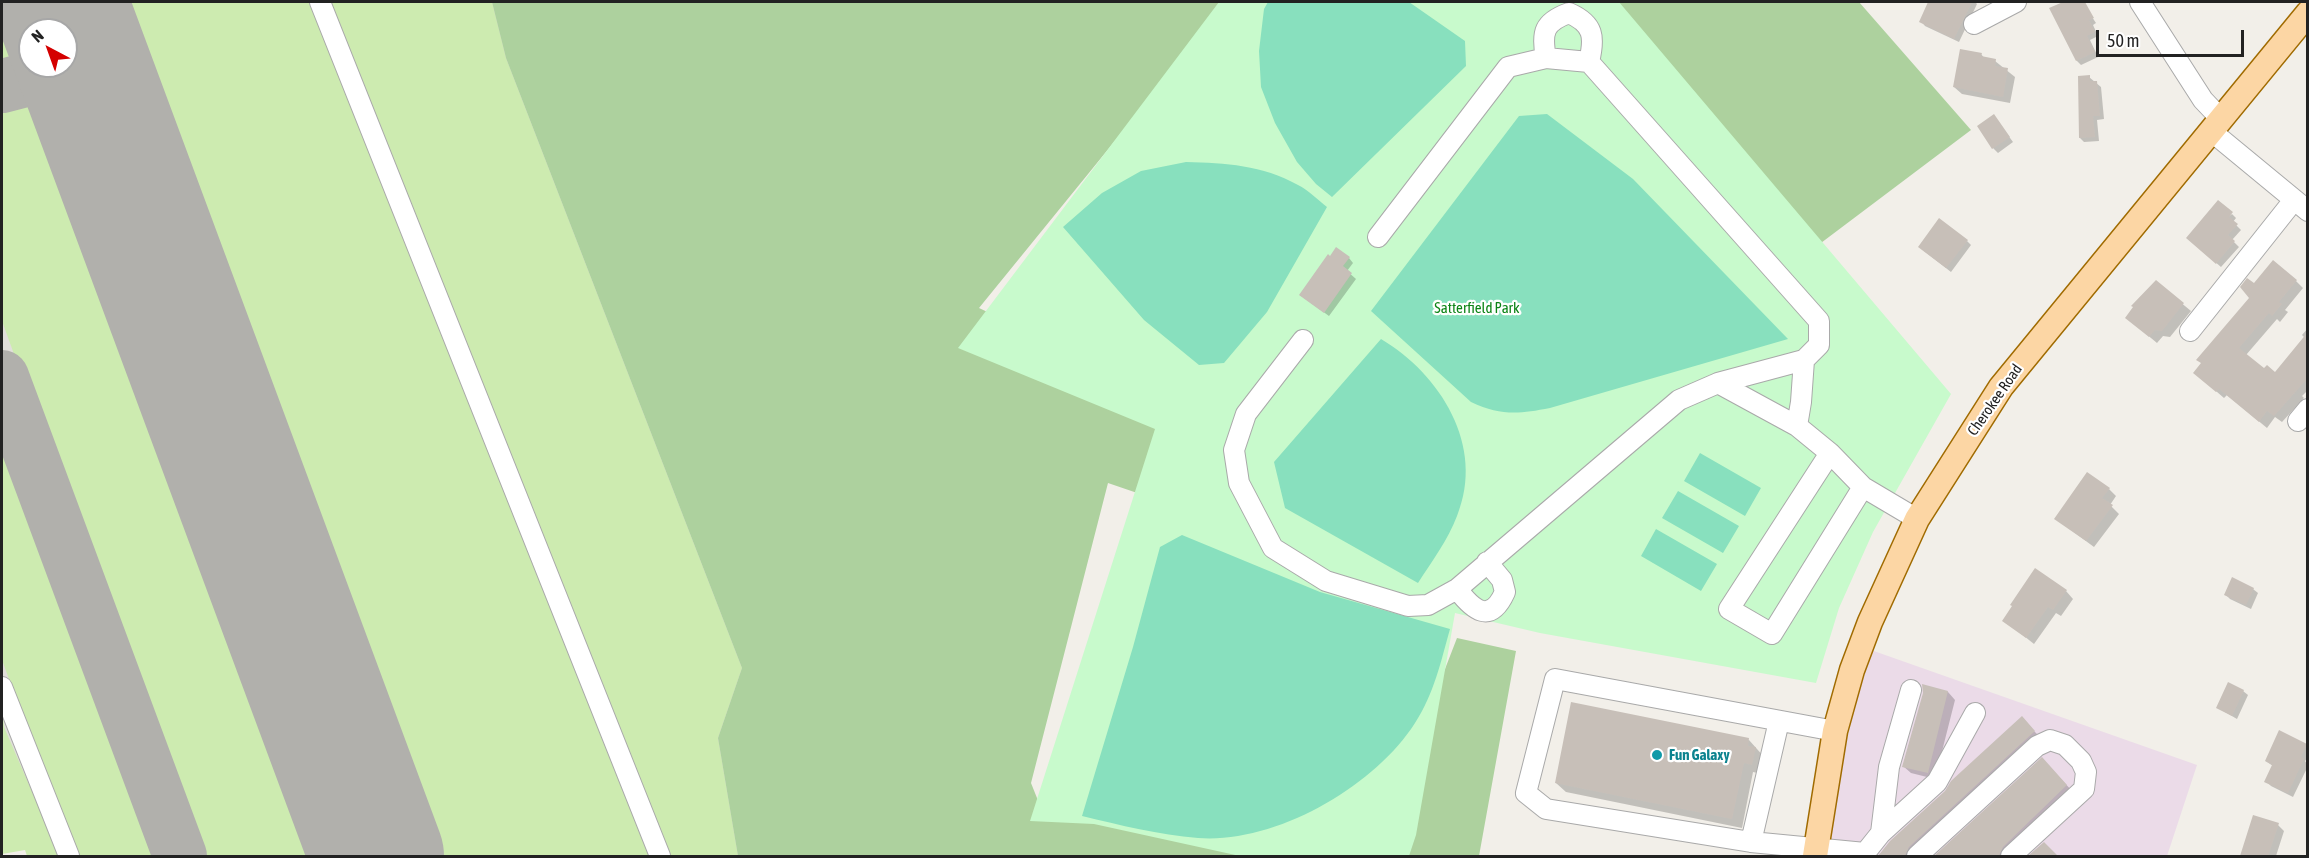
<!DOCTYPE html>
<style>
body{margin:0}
#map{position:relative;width:2309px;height:858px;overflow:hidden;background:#f2efe9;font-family:"Asap Condensed",sans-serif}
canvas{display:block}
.frame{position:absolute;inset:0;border:3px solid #222;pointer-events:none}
.north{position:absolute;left:18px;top:18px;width:60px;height:60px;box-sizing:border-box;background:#fff;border:2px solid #a7a7a7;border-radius:50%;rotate:319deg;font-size:16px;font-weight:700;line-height:24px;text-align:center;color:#222}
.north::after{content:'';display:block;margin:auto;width:21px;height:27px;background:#d40000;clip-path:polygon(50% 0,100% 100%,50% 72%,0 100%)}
.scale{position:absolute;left:2096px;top:30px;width:148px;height:27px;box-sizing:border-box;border:3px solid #222;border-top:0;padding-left:8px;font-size:18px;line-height:21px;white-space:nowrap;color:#222;-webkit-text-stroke:4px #fff;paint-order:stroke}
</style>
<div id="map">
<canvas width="2309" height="858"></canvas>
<div class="frame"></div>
<div class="north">N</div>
<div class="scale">50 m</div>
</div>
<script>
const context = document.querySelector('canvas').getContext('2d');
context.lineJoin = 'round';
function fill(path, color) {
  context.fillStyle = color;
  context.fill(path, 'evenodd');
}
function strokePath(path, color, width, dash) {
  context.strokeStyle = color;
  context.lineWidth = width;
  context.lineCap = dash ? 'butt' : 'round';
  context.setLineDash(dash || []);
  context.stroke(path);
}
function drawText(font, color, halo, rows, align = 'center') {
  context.font = font + ' "Asap Condensed",sans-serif';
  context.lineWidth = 4.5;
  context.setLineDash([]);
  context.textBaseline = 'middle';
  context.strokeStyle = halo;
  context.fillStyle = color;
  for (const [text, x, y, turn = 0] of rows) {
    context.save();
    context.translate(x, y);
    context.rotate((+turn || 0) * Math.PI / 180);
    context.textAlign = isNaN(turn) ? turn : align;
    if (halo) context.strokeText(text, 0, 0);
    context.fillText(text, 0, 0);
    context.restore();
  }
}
fill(new Path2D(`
 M1871 650 2197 765 2167 856H1829L1833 802 1856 699Z`), '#ebdbe8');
fill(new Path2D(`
 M2 2H562L796 856H46L2 752ZM30 30H66V66H30Z`), '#e1dfda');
fill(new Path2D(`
 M2 2H12C21 24 22 46 2 63Z
 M105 2H492L506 58 742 668 718 738 738 856H420Z
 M15 100C35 101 46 108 58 123L328 856H196L2 321V104Z
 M2 424 161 856H77L70 845 2 660Z
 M2 708 4 727 60 856H27L25 850 2 854Z`), '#cdebb0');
fill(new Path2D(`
 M492 2H1228L979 308 1166 396 1146 496 1108 483 1031 783 1041 808 1421 731 1457 638 1516 651 1479 856H738L718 738 742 668 506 58Z
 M1567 2H1859L1971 130 1801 258Z`), '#add19e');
fill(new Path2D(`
 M1219 2H1619L1951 394 1873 532 1839 608 1816 683 1540 633 1455 613 1416 835 1409 856H1240L1094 824 1030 821 1155 429 958 348Z`), '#c8facc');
fill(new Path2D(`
 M1268 2H1409L1465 41 1466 66 1332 197 1316 184 1297 162 1275 123 1261 87 1259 51 1264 9Z
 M1547 114 1633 179 1788 339 1550 408C1519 414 1501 416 1471 402L1371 311 1519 116Z
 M1186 162C1226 163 1262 165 1298 185 1308 190 1318 200 1327 207L1267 312 1224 363 1199 365 1144 320 1063 227 1102 193 1141 171Z
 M1381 339C1440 374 1486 446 1457 516 1448 540 1432 561 1418 583L1285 508 1274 462Z
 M1700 453 1761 488 1745 516 1684 481Z
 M1678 491 1739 526 1723 553 1662 518Z
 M1656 529 1717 564 1701 591 1641 556Z
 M1182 535 1320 592 1450 629C1441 661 1434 694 1415 723 1374 787 1275 844 1198 838 1159 835 1120 825 1082 816L1133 647 1160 547Z`), '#88e0be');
fill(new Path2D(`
 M1930 2H1975L1977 4 1959 42 1925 26 1921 21Z
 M2067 2H2073L2076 4 2082 2 2096 23 2093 25 2098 36 2090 40 2098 57 2081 65 2077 61 2051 9Z
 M1981 54 1985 59 1995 61 2015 77 2010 103 1962 94 1954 87Z
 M2089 77 2101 87 2104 119 2097 120 2099 141 2084 142 2080 138Z
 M1994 116 2013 142 1998 153 1993 148Z
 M2232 214 2236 218 2233 222 2241 230 2232 240 2239 247 2221 267 2193 243Z
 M1967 241 1971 245 1951 272 1924 251Z
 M1330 258H1349L1353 263 1347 271 1356 279 1329 316 1300 295Z
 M2296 281 2303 288 2285 310 2288 312 2280 322 2277 319 2246 355 2264 370 2275 374 2305 338 2302 335 2308 328V390L2302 396 2304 398 2282 422 2275 417 2267 428 2227 395 2224 398 2195 373 2251 298 2254 285Z
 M2156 282 2191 311 2170 337 2163 336 2157 343 2127 318Z
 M2109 489 2116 496 2110 505 2119 514 2094 547 2056 519Z
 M2253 589 2258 593 2251 609 2230 599 2226 595Z
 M2066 591 2073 599 2061 616 2056 613 2034 644 2004 620Z
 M1923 686 1948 692 1955 700 1935 779 1911 773 1903 766 1924 693Z
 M2243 691 2248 695 2237 719 2218 708Z
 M2030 727 2043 740 1917 856H1883L1881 855Z
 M2280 732 2308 746V757L2305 761 2308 766 2293 797 2271 786 2266 781 2273 766 2266 761Z
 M1749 740 1765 758 1762 774 1753 772 1742 828 1566 792 1556 783Z
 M2042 759 2075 794 2011 856H1936Z
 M2254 817 2278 825 2284 831 2276 856H2242Z`), '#0003');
strokePath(new Path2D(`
 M2 86 83 65
 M2 377 180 856`), '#b1b0ac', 54);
strokePath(new Path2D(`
 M60 2 377 856`), '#b1b0ac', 134);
fill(new Path2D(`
 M1928 2H1972L1954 39 1919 22Z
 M2063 2H2085L2094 18 2089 20 2095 32 2087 36 2095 52 2076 61 2049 8Z
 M1960 49 1982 53 1981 56 1996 59 1995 66 2008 68 2003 97 1953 87Z
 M2090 75V81H2097L2100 116H2093L2095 137 2079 138 2078 76Z
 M1994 114 2010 137 1992 149 1977 126Z
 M2218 200 2233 212 2229 217 2238 224 2228 235 2235 241 2216 264 2186 238Z
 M1939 218 1968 240 1946 268 1918 247Z
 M1336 247 1350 257 1343 266 1352 273 1324 313 1299 295 1328 254 1330 256Z
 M2273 260 2297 280 2279 302 2282 304 2272 316 2269 313 2239 348 2264 368 2267 365 2275 372 2307 333V379L2274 416 2267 411 2259 422 2219 389 2216 392 2193 373 2201 363 2196 360 2249 298 2240 287 2247 278 2254 283Z
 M2156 280 2184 303 2162 331 2155 330 2149 337 2125 318 2133 307 2131 306Z
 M2087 472 2110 488 2102 498 2113 505 2086 541 2054 519Z
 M2035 568 2067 590 2053 610 2048 607 2026 638 2002 621 2012 606 2010 605Z
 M2232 577 2254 588 2246 605 2224 595Z
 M2228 682 2244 690 2232 716 2216 708Z
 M1922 684 1948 691 1928 773 1902 767 1923 693Z
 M1571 702 1749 738 1748 746 1756 747 1752 765 1744 763 1732 819 1555 783Z
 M2022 716 2035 731 1909 847 1905 856H1878L1890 841 1945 791 1951 781Z
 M2279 730 2307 744 2301 757 2304 759 2288 793 2264 782 2272 765 2265 761Z
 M2042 757 2067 785 2003 847 1999 856H1934Z
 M2253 815 2279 823 2268 856H2240Z
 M2044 842 2058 856H2028Z`), '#c7bfb8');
const minor = new Path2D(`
 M320 2 660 856
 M2140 2 2203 100 2221 119
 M1974 24 2016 2
 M1546 58C1541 32 1544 22 1569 13 1594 24 1595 37 1589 62
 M2211 131 2308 211
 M2190 331 2294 200
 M1303 340 1246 414 1234 450 1239 483 1273 548 1326 581 1408 606 1428 605 1457 589 1679 400 1718 383 1804 360 1819 345V321L1589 62 1546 58 1508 67 1378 237
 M1718 383 1797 426 1830 453 1863 487 1917 519
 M2298 421 2308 409
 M1797 426 1801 402 1804 360
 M1830 453 1729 609 1772 634 1863 487
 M1457 589C1473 610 1490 625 1505 592L1502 580 1487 562
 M2 687 69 856
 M1835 731 1555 679 1526 793 1546 809 1751 842 1865 853 1881 833 1937 782 1975 713
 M1881 833 1889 767 1911 690
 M1751 842 1779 721
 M1917 856 2037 746 2050 740 2065 745 2081 761 2086 772 2084 789 2011 856`);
const major = new Path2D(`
 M1815 856 1835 731 1852 670 1870 622 1917 519 2001 387 2308 13`);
strokePath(minor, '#a9a9a9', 22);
strokePath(major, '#a06b00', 27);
strokePath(minor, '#fff', 20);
strokePath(major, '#fcd6a4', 24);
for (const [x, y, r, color] of [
 [1657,755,6,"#0f9aa8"]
]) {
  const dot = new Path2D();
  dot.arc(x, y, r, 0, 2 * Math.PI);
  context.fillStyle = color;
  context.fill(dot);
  strokePath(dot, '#fff', 2);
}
drawText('15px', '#0c8416', '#fff', [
 ["Satterfield Park",1477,308]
]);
drawText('15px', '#222', '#fff', [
 ["Cherokee Road",1995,400,-55]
]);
drawText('bold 15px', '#0d838f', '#fff', [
 ["Fun Galaxy",1669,755]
], 'left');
</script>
